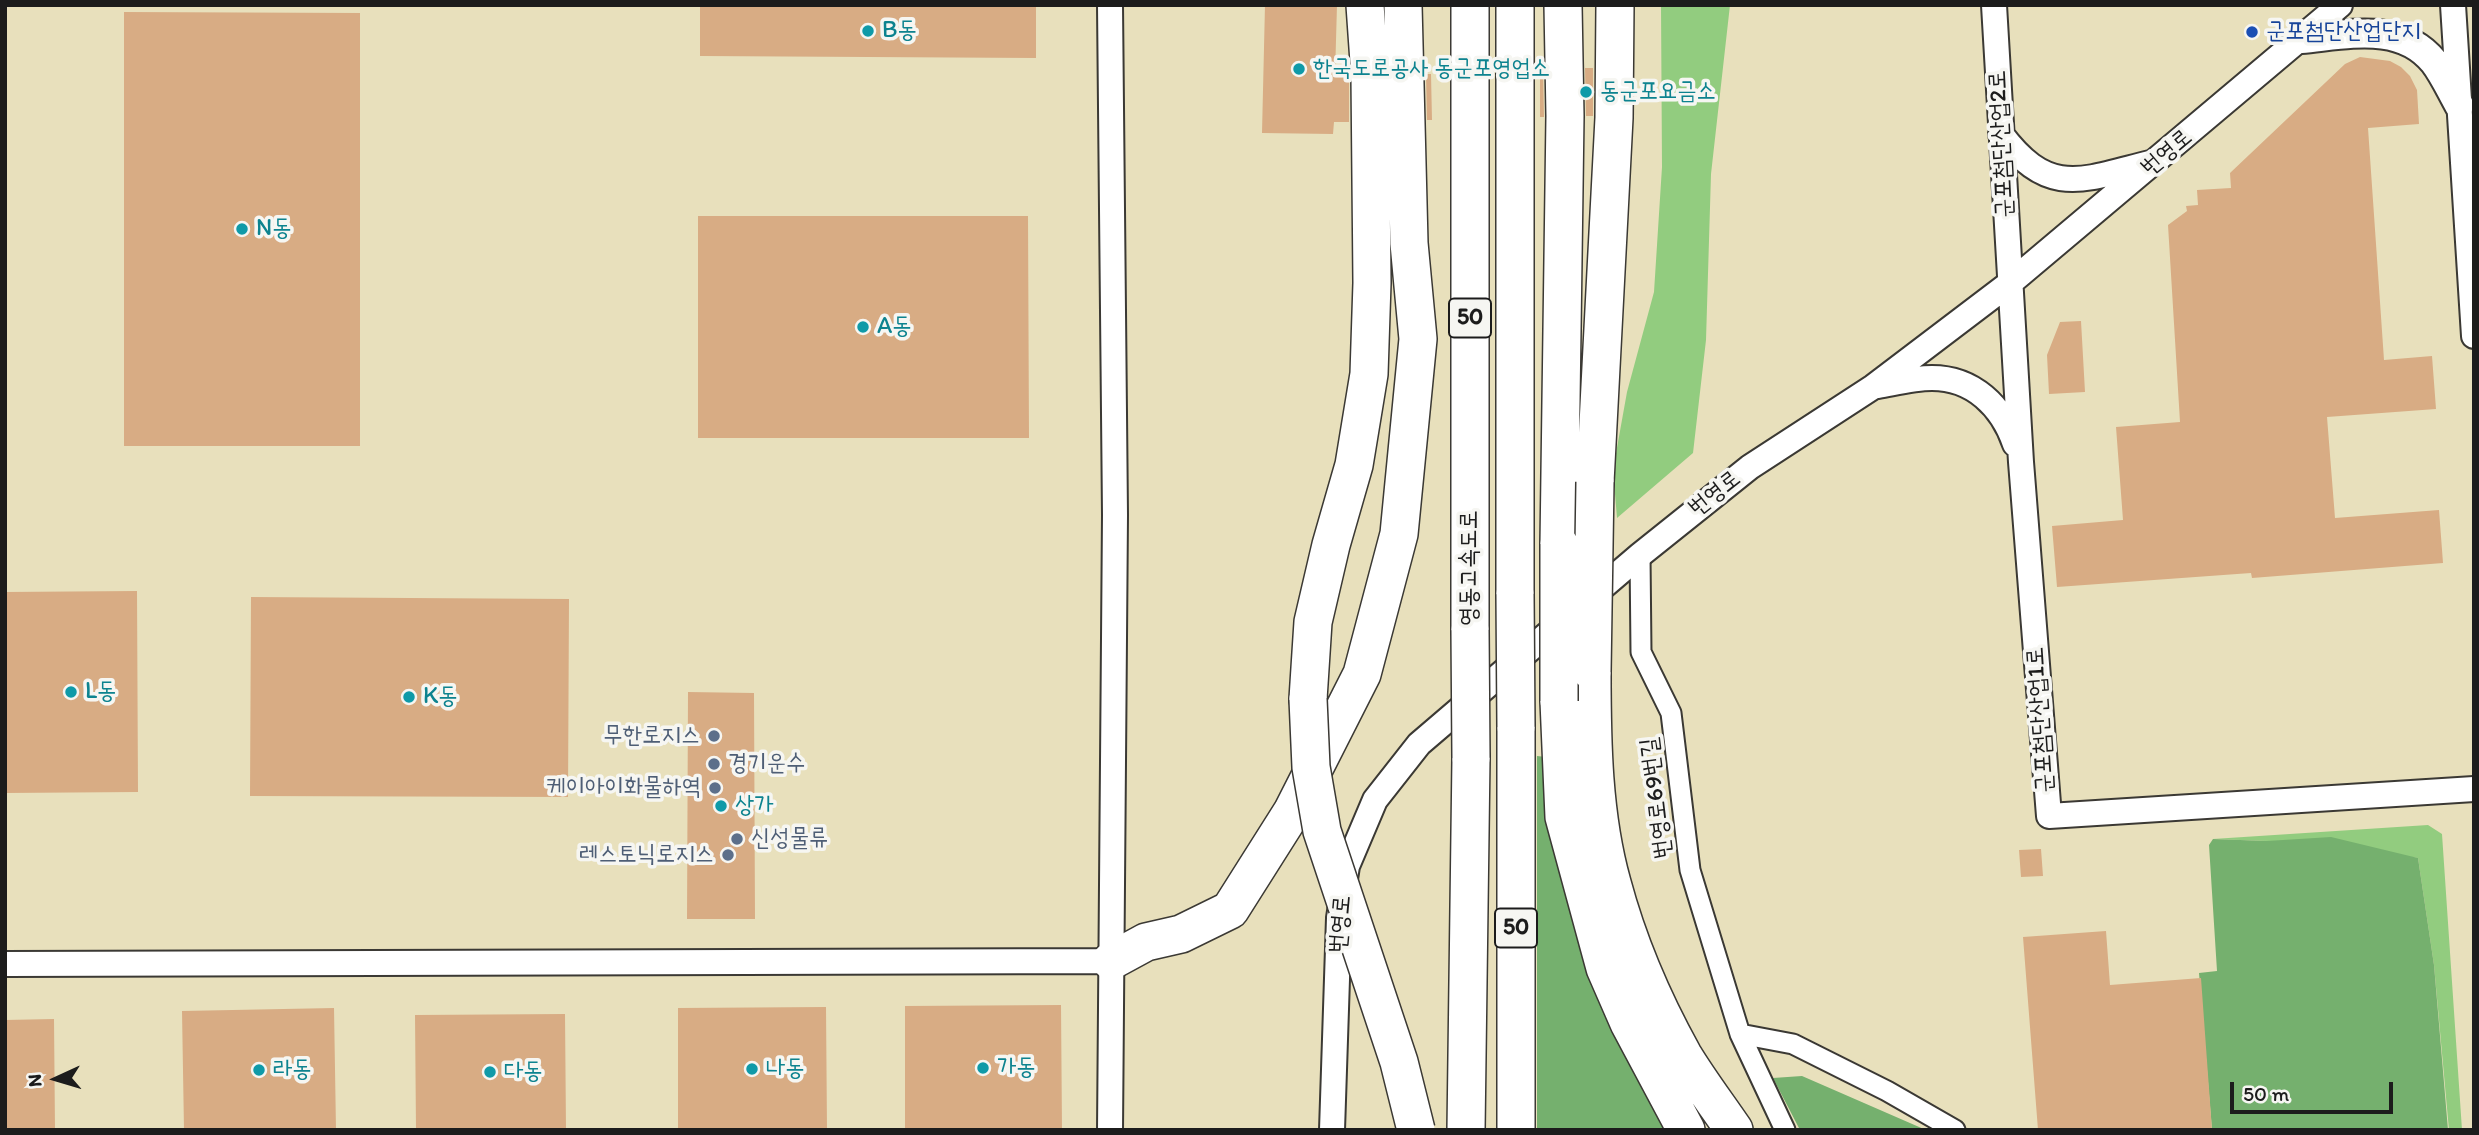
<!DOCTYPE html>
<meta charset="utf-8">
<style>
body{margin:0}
#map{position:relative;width:2479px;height:1135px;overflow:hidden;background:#e8e0bc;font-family:Itim,sans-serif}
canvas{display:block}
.frame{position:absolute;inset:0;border:7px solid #1c1c1c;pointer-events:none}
.north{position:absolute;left:21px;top:1044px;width:70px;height:70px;-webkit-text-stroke:5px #f6f6f2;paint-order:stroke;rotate:266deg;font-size:19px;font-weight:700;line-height:28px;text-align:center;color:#1c1c1c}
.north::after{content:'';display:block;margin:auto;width:24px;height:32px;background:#1c1c1c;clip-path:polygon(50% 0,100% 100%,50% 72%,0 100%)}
.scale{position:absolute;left:2230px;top:1082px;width:163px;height:32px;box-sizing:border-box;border:4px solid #1c1c1c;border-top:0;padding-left:9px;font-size:21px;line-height:24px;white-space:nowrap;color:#1c1c1c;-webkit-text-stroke:5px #f6f6f2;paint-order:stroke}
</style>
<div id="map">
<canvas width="2479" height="1135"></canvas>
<div class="frame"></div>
<div class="north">N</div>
<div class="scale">50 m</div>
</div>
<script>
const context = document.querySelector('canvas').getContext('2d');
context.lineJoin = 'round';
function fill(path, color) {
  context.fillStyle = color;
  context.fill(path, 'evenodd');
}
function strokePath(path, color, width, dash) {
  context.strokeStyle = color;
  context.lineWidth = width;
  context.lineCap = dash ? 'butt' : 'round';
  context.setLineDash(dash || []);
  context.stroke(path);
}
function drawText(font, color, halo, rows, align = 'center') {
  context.font = font + ' Itim,"Poor Story",sans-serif';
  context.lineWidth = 7;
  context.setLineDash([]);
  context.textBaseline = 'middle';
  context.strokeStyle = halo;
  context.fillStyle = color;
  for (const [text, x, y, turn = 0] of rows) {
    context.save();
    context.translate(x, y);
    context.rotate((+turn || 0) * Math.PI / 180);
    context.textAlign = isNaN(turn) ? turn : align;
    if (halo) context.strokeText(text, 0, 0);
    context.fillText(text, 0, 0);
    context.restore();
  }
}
fill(new Path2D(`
 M1661 5H1730L1711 174 1706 340 1693 453 1617 518 1613 470 1627 392 1654 292 1662 167Z
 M2428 825 2442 834 2462 1130H2449L2434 965 2418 858 2267 841 2213 839Z`), '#92cc7f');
fill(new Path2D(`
 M1537 756 1546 757 1672 1130H1537Z
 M2331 837 2418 858 2434 965 2448 1130H2212L2199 973 2217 971 2209 845 2213 839 2267 841Z
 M1802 1076 1926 1130H1800L1773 1078Z`), '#75b06e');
fill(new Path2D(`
 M700 5H1036V58L700 56Z
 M1265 5H1337L1335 76H1349V122H1334L1333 134 1262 133Z
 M124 12 360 13V446H124Z
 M2360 57 2390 61 2401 67 2410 76 2417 90 2419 124 2368 128 2384 360 2432 356 2436 409 2327 417 2335 518 2439 510 2443 563 2252 578 2251 573 2057 587 2052 526 2123 520 2116 427 2180 422 2168 225 2187 211 2186 206 2198 205 2197 190 2231 188 2230 173 2345 64Z
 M1540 68H1543L1544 117H1540Z
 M1585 68H1593V116H1586Z
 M1426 74H1431L1432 120H1427Z
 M698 216H1028L1029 438H698Z
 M2081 321 2085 392 2049 394 2047 355 2060 322Z
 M137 591 138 792 5 793V592Z
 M251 597 569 599 568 797 250 796Z
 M688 692 754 693 755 919H687Z
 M2041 849 2043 876 2021 877 2019 850Z
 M2106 931 2110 985 2201 978 2212 1130H2038L2023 937Z
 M1061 1005 1062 1130H905V1006Z
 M826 1007 827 1130H678V1008Z
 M334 1008 336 1130H184L182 1011Z
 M565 1014 566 1130H416L415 1015Z
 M54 1019 55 1130H5V1020Z`), '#d8ac84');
const minor = new Path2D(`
 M1640 555 1641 652 1671 713 1690 870 1740 1034 1785 1130
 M1740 1034 1793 1044 1887 1091 1955 1130`);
const tertiary = new Path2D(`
 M1994 5 2021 462 2049 816 2474 789
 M2453 5 2474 336
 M2001 134C2049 198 2082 180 2150 163
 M1878 386C1895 383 1914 378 1932 378 1973 378 2002 406 2015 444
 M5 964 1111 961
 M1110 1130 1115 515 1110 5
 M1332 1130 1339 918 1347 866 1375 800 1419 744 1640 555 1750 467 1873 387 2010 283 2340 5`);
const secondary = new Path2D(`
 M2301 39C2347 35 2401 21 2434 62 2444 75 2451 91 2459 105`);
const motorway = new Path2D(`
 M1470 5V630
 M1515 5V594
 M1595 482 1614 118 1615 5
 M1559 544 1565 116 1563 5
 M1592 672C1592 742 1593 815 1612 883 1628 943 1653 1001 1683 1055 1698 1080 1717 1105 1734 1130
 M1308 699 1313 622 1331 545 1354 465 1369 374 1372 283 1370 76 1365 5
 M1559 701 1564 817 1605 968 1629 1023 1686 1130
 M1516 727V1130
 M1111 961 1146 942 1181 934 1230 910 1292 812 1362 674 1399 534 1418 339 1409 243 1403 5
 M1466 1130 1471 758`);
strokePath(minor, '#3b3934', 23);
strokePath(tertiary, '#3b3934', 28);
strokePath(secondary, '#3b3934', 32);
strokePath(motorway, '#3b3934', 40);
strokePath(minor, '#fff', 19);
strokePath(tertiary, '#fff', 24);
strokePath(secondary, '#fff', 28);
strokePath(motorway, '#fff', 37);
const motorwayBridge = new Path2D(`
 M1559 544V701
 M1515 594 1516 727
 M1470 630 1471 758
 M1592 672 1595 482
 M1308 699 1311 767 1322 831 1399 1062 1416 1130`);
strokePath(motorwayBridge, '#3b3934', 40, []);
strokePath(motorwayBridge, '#fff', 37);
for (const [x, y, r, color] of [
 [868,31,7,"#0f9aa8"],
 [2252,32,7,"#1a4fb4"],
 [1299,69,7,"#0f9aa8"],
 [1586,92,7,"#0f9aa8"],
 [242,229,7,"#0f9aa8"],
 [863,327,7,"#0f9aa8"],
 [71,692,7,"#0f9aa8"],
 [409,697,7,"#0f9aa8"],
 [714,736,7,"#5c6f8a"],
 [714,764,7,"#5c6f8a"],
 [715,788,7,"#5c6f8a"],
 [721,806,7,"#0f9aa8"],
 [737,839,7,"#5c6f8a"],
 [728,855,7,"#5c6f8a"],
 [983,1068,7,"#0f9aa8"],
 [752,1069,7,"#0f9aa8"],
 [259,1070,7,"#0f9aa8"],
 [490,1072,7,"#0f9aa8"]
]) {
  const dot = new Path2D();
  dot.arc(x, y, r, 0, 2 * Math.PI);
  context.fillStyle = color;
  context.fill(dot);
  strokePath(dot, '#f6f6f2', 2.5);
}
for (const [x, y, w] of [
 [1470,318,42],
 [1516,928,42]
]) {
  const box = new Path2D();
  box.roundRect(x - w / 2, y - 19.5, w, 39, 5);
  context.fillStyle = '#f6f6f2';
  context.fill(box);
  strokePath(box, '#1c1c1c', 2);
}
drawText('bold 23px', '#1c1c1c', null, [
 ["50",1470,318],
 ["50",1516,928]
]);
drawText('24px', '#0d838f', '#f6f6f2', [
 ["B동",882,31],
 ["한국도로공사 동군포영업소",1313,69],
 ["동군포요금소",1600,92],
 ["N동",256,229],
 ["A동",877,327],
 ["L동",85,692],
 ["K동",423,697],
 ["상가",735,806],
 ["가동",997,1068],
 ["나동",766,1069],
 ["라동",273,1070],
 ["다동",504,1072]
], 'left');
drawText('24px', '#164399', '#f6f6f2', [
 ["군포첨단산업단지",2266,32]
], 'left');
drawText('24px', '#1c1c1c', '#f6f6f2', [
 ["군포첨단산업2로",2002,144,-93],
 ["번영로",2167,153,-40],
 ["번영로",1715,494,-38],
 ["영동고속도로",1470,568,-90],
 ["군포첨단산업1로",2041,720,-94],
 ["번영로69번길",1657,798,-97],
 ["번영로",1341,924,-85]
]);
drawText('24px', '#4e5e75', '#f6f6f2', [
 ["무한로지스",700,736],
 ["경기운수",728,764,"left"],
 ["케이아이화물하역",701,788],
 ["신성물류",751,839,"left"],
 ["레스토닉로지스",714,855]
], 'right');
</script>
